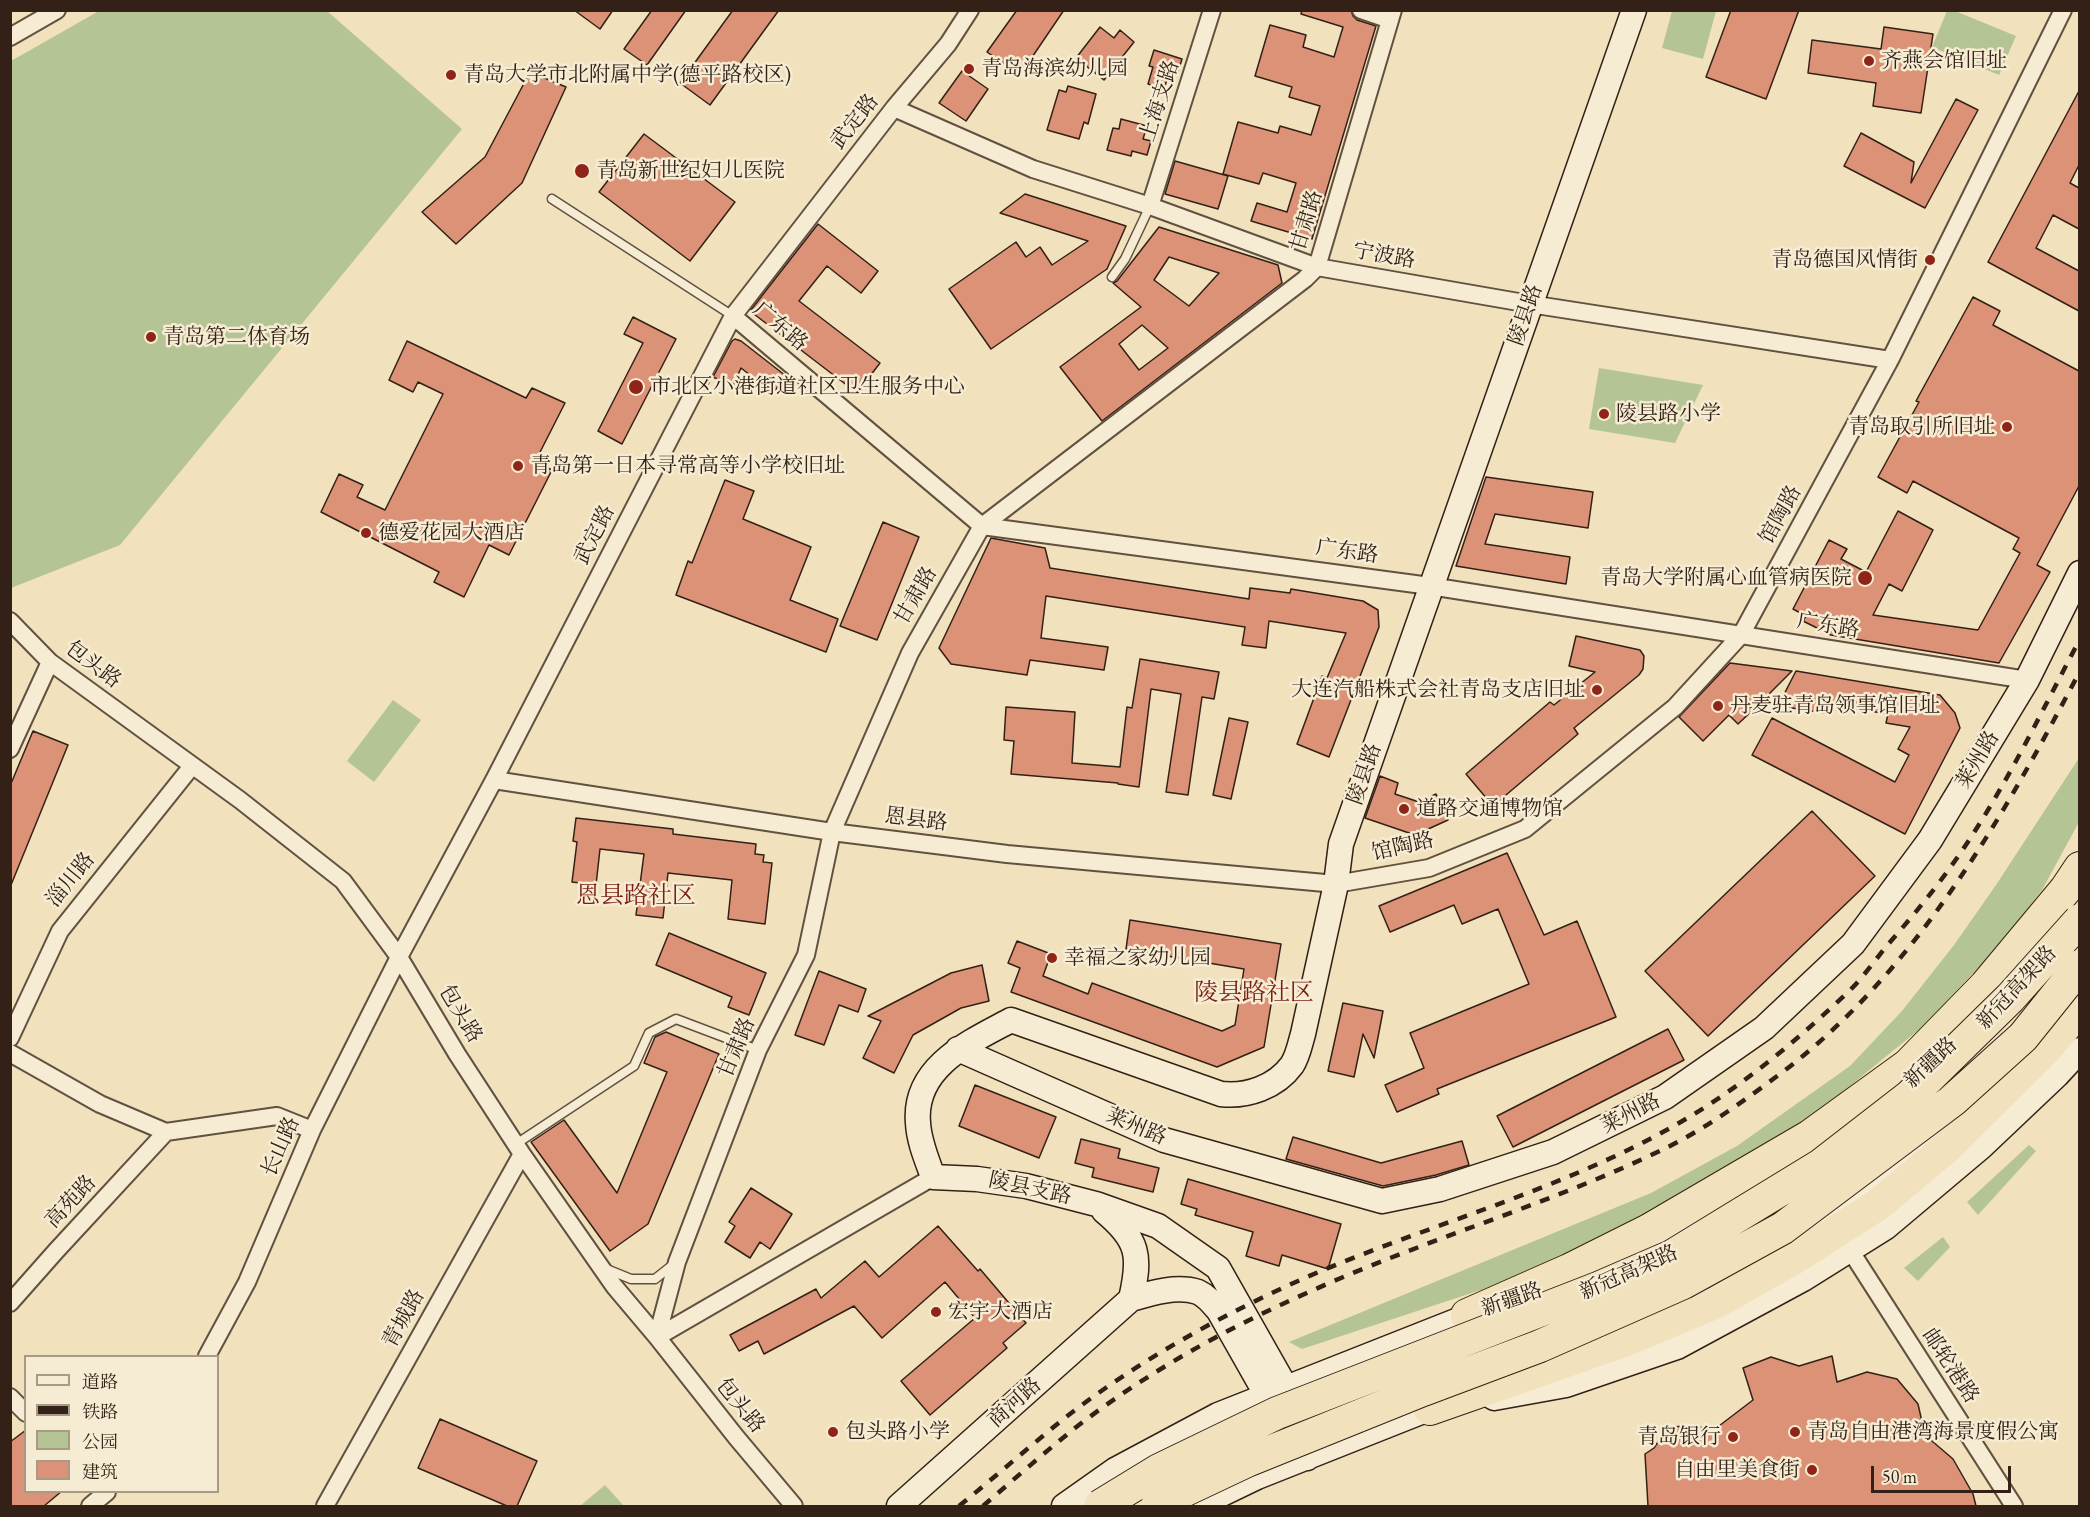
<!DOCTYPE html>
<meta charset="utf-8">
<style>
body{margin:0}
#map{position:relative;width:2090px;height:1517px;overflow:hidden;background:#f1e1bc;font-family:"EB Garamond","Noto Serif SC",serif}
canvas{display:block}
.frame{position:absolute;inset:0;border:12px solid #332016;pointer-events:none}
.legend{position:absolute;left:24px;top:1355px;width:195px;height:138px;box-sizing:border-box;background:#f6ecd3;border:2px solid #a89a87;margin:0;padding:8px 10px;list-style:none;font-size:18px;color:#332016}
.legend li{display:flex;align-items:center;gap:12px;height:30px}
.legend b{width:30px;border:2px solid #a89a87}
.scale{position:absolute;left:1871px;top:1466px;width:140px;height:27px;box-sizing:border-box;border:3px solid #332016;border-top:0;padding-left:8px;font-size:18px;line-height:21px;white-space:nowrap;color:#332016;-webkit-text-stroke:4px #f6ecd3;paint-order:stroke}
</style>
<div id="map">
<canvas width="2090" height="1517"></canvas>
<div class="frame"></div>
<ul class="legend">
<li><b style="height:8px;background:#f6ecd3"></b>道路</li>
<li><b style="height:8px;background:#332016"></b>铁路</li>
<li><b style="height:16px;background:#b5c494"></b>公园</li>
<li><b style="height:16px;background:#dc9276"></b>建筑</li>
</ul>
<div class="scale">50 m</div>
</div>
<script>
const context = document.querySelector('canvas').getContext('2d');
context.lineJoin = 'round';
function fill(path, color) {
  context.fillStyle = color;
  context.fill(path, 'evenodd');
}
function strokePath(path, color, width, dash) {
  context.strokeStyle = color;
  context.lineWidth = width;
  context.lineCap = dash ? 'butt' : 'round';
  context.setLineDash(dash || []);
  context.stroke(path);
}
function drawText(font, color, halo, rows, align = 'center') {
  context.font = font + ' "EB Garamond","Noto Serif SC",serif';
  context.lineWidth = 5;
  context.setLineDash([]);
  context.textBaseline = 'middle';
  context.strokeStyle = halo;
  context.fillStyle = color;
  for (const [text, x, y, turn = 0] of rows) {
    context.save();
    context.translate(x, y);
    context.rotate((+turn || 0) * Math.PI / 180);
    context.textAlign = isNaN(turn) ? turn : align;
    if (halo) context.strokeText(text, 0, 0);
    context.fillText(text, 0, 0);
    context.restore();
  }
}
fill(new Path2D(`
 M99 11H327L462 129 120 545 11 588V61Z
 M1672 11H1716L1703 59 1662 48Z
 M1947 11H1955L2016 36 1999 75 1932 47Z
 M1599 368 1703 385 1675 443 1589 429Z
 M393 700 421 720 374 782 347 761Z
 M2079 758V822L2042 890 1998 947 1921 1028 1835 1098 1781 1137 1726 1171 1597 1241 1514 1279 1302 1349 1289 1342 1651 1193 1737 1146 1850 1066 1902 1011 1954 945 1996 885Z
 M2029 1145 2036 1151 1978 1215 1967 1202Z
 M1943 1237 1950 1247 1918 1281 1904 1268Z
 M605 1485 624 1506H580Z`), '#b5c494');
const building = new Path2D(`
 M574 10H613L600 29Z
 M652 10H686L647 65 624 49Z
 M733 10H779L710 105 680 83Z
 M1017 10H1064L1020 75 987 52Z
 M1302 10H1351L1353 16 1357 20 1376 26 1312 239 1251 221 1257 203 1287 212 1296 183 1263 173 1259 184 1223 174 1238 122 1278 133 1280 126 1311 135 1320 106 1289 97 1292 87 1255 76 1270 25 1306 35 1303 47 1334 57 1343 27 1301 14Z
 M1731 10H1799L1766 99 1706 77Z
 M1100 27 1114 38 1120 30 1134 42 1104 80 1076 58Z
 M1884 27 1933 34 1921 113 1873 106 1876 83 1808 73 1812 40 1881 49Z
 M1154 50 1182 59 1177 75 1169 73 1164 89 1148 84 1153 67 1149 66Z
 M962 71 988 89 966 121 939 103Z
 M530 72 566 87 522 183 456 244 422 212 485 157Z
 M1068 86 1096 94 1088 124 1084 122 1079 139 1047 130 1059 90 1066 92Z
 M2079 91V165L2070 183 2079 188V229L2053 215 2036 248 2079 271V311L1988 262Z
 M1956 99 1978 110 1925 208 1844 166 1861 133 1914 162 1911 183Z
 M1121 119 1147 126 1143 139 1151 141 1147 155 1132 151 1131 156 1107 150 1113 128 1119 129Z
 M644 134 735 202 690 261 599 192Z
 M1175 161 1228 176 1218 209 1165 194Z
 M1025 194 1126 226 1107 269 991 349 949 289 1016 242 1026 257 1040 247 1052 265 1088 241 1000 213Z
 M818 224 878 271 861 293 827 266 799 301 880 363 857 393 750 311Z
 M1159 227 1278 265 1282 283 1102 421 1060 367 1141 307 1113 283 1117 281ZM1169 257 1219 273 1189 306 1154 280ZM1142 325 1168 348 1139 370 1119 344Z
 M1973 297 2000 311 1993 325 2079 371V486L2037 565 2050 572 1999 663 1831 635 1803 621 1806 616 1793 609 1829 540 1847 549 1841 559 1866 572 1898 511 1933 530 1902 591 1889 584 1873 615 1978 630 2020 553 2013 549 2019 538 1913 481 1907 493 1878 477 1919 402 1916 401Z
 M633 317 676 339 622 444 598 431 643 343 624 334Z
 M735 339 741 341 786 376 773 393 741 368 733 386 713 377 732 341Z
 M407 341 526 398 532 388 565 403 535 462 552 470 509 555 489 545 464 597 434 582 439 572 321 512 339 474 363 485 357 497 385 510 443 394 418 382 413 392 389 380Z
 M1486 477 1593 492 1588 528 1495 514 1485 544 1570 557 1566 584 1456 566Z
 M725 480 754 491 743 519 811 547 790 600 838 619 826 652 676 595 688 561 692 563Z
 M883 522 919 537 877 640 840 626Z
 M991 538 1045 548 1050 568 1249 599 1250 588 1290 593 1291 589 1363 601 1378 610 1379 627 1329 757 1297 744 1322 676 1327 678 1346 633 1269 621 1266 648 1242 645 1245 627 1046 596 1041 638 1108 647 1104 670 1030 660 1027 675 951 664 939 648Z
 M1576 636 1640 650 1644 656 1643 669 1639 675 1574 728 1578 734 1493 806 1466 774 1550 702 1554 705 1595 672 1569 666Z
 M1140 659 1219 672 1214 699 1202 697 1188 795 1166 792 1181 694 1151 689 1139 787 1118 784V783L1011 774 1014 741 1004 740 1006 707 1075 712 1072 763 1120 767 1127 707 1132 708Z
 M1730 663 1792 671 1760 703 1735 699 1754 709 1738 724 1729 715 1703 741 1679 717Z
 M1796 671 1940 695 1955 713 1960 728 1905 834 1752 755 1772 718 1895 782 1909 755 1898 749 1910 727 1886 723 1888 714 1828 704 1826 713 1778 706Z
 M1229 718 1248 722 1231 799 1213 795Z
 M33 731 68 745 11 885 10 786Z
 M1380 776 1398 783 1395 794 1419 802 1436 794 1448 820 1415 835 1365 818Z
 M1812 811 1875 876 1708 1036 1645 971Z
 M576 818 673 829V834L756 844 755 854 764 855 763 862 772 863 765 924 728 919 732 880 668 873 663 918 636 915 644 854 600 849 596 885 572 882 577 842 573 841Z
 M1507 853 1544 935 1577 921 1616 1017 1437 1089 1439 1094 1397 1112 1385 1085 1424 1068 1410 1033 1529 984 1498 909 1462 924 1454 905 1390 932 1379 906Z
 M1130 920 1281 944 1264 1047 1217 1067 1011 992 1020 968 1008 963 1017 941 1051 954 1043 976 1088 994 1092 983 1222 1031 1235 1025 1244 969 1126 949Z
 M669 933 766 973 749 1015 728 1007 732 997 656 965Z
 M982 965 989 1001 961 1008 913 1035 894 1073 863 1058 881 1021 868 1016 951 973Z
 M819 971 866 989 858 1012 839 1005 824 1045 795 1035Z
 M1343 1003 1383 1011 1374 1058 1363 1034 1354 1077 1328 1071Z
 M1668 1029 1684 1060 1513 1147 1497 1116Z
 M666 1032 719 1054 648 1224 610 1251 531 1142 564 1120 617 1193 667 1072 644 1063 655 1037Z
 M975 1085 1056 1117 1039 1158 959 1126Z
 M1293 1137 1381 1163 1462 1141 1469 1165 1436 1175 1383 1186 1286 1159Z
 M1081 1139 1120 1149 1118 1158 1159 1168 1153 1192 1092 1177 1094 1168 1075 1163Z
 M1188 1179 1341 1224 1328 1269 1282 1255 1279 1266 1246 1256 1253 1232 1195 1215 1197 1209 1181 1204Z
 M751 1188 792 1214 770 1249 760 1242 750 1258 725 1242 735 1226 729 1222Z
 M938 1226 978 1271 980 1269 1026 1323 1003 1343 1007 1348 930 1415 901 1381 975 1318 945 1282 882 1338 854 1306 764 1354 758 1341 739 1351 730 1335 816 1289 821 1298 865 1261 879 1277Z
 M1832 1356 1837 1382 1867 1372 1897 1379 1918 1404 1925 1435 1953 1459 1973 1494 1976 1506H1648L1645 1454 1654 1448 1668 1427 1690 1426 1715 1429 1753 1400 1743 1368 1771 1357 1799 1366Z
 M440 1419 537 1461 517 1506H507L418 1468Z
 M26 1430V1491H62L44 1506H10V1442Z`);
fill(building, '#dc9276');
strokePath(building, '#332016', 1.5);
const lane = new Path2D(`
 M552 199 733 316
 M1112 277 1125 259 1150 206
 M516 1144 634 1066 649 1033 676 1019 758 1050
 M604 1268 631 1279H655L674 1264`);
const street = new Path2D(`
 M1361 10 1390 20
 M10 37 57 10
 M894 108 1033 169 1150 206 1317 267 1530 304 1890 360
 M1150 206 1212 10
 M733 316 982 526 1430 586 2027 680
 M10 621 50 662 240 800 343 881 399 957 457 1054 522 1154 614 1286 657 1337 736 1437 794 1506
 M10 749 50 662
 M494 780 832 832 1007 854 1336 884 1429 868 1525 829 1675 707 1741 635 1890 360 2063 10
 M10 1038 60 931 192 766
 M10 1053 100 1104 166 1132 277 1116 312 1130
 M1850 1250 2014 1506
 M10 1303 56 1251 166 1132
 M657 1337 677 1262 758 1050 806 955 832 832 910 653 982 526 1305 279 1317 267 1393 10
 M657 1337 933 1177
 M207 1356 247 1282 312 1130 399 957 494 780 733 316 894 108 948 44 970 10
 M10 1397 26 1413
 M90 1506 107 1492
 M325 1506 522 1154`);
const secondary = new Path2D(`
 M958 1049 1164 1140 1382 1201 1440 1189 1553 1152 1665 1097 1764 1028 1853 944 1930 840 2027 680 2080 573
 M1104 1211C1139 1240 1141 1256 1131 1299
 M1764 1256C1834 1218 1901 1166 1960 1111
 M1614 1266 1728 1205
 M1494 1398 1566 1385 1677 1347 1803 1279 1886 1227 1981 1147 2057 1075 2080 1050
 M1307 1458 1286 1388 1218 1268 1158 1226 1096 1204 1026 1186 977 1179 933 1177C927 1160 919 1142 918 1123 913 1067 970 1042 1011 1020L1221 1094C1247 1097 1276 1087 1292 1065 1298 1056 1300 1044 1303 1034L1336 884 1341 844 1634 10
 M899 1506 1131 1299C1151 1293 1177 1285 1198 1292 1207 1296 1213 1304 1219 1311L1274 1408
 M1064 1506 1115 1470 1218 1415 1484 1310
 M1197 1506 1257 1477 1446 1402`);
const highway = new Path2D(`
 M1467 1315 1569 1270 1649 1230 1810 1136 1908 1065 1986 985 2066 889 2080 868
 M1430 1409 1624 1341 1717 1302 1798 1256 1879 1204 1947 1147 2042 1053 2080 1009`);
strokePath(lane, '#625040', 11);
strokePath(street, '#625040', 20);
strokePath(secondary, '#332016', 27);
strokePath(highway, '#332016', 34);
strokePath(lane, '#f6ecd3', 8);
strokePath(street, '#f6ecd3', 16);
strokePath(secondary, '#f6ecd3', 24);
strokePath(highway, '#f1e1bc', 32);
strokePath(new Path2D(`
 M959 1506C995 1477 1030 1446 1066 1417 1138 1361 1223 1314 1307 1277 1441 1219 1587 1184 1710 1104 1759 1072 1805 1033 1847 993 1861 980 1873 963 1885 948 1904 926 1923 904 1941 880 1997 806 2037 720 2080 639
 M983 1506C1013 1480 1044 1453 1075 1428 1146 1373 1227 1328 1309 1292 1426 1239 1551 1204 1666 1148 1705 1129 1745 1100 1780 1074 1917 971 2002 819 2080 671`), '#332016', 4.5, [10, 10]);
const highwayBridge = new Path2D(`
 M1100 1506 1159 1470 1277 1413 1598 1288 1672 1256 1821 1165 1910 1096 2010 998 2080 920
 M1157 1506 1175 1495 1247 1461 1423 1390 1540 1346 1683 1283 1783 1228 1952 1101 2023 1037 2080 966`);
strokePath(highwayBridge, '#332016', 34, []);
strokePath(highwayBridge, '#f1e1bc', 32);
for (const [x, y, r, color] of [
 [1869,61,6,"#8f2418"],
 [969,69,6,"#8f2418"],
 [451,75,6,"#8f2418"],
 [582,171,8,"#8f2418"],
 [1930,260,6,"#8f2418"],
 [151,337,6,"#8f2418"],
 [636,387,8,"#8f2418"],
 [1604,414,6,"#8f2418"],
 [2007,427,6,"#8f2418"],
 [518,466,6,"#8f2418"],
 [366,533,6,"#8f2418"],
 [1865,578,8,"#8f2418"],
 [1597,690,6,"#8f2418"],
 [1718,706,6,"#8f2418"],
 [1404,809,6,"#8f2418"],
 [1052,958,6,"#8f2418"],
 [936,1312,6,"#8f2418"],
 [833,1432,6,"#8f2418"],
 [1795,1432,6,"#8f2418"],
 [1733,1437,6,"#8f2418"],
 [1812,1470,6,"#8f2418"]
]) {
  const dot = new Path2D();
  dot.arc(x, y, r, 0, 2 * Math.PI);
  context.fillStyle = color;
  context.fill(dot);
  strokePath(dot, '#f6ecd3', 2);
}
drawText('21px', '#332016', '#f6ecd3', [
 ["齐燕会馆旧址",1881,61],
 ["青岛海滨幼儿园",981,69],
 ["青岛大学市北附属中学(德平路校区)",463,75],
 ["青岛新世纪妇儿医院",596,171],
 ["青岛德国风情街",1918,260,"right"],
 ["青岛第二体育场",163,337],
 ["市北区小港街道社区卫生服务中心",650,387],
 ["陵县路小学",1616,414],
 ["青岛取引所旧址",1995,427,"right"],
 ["青岛第一日本寻常高等小学校旧址",530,466],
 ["德爱花园大酒店",378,533],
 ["青岛大学附属心血管病医院",1852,578,"right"],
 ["大连汽船株式会社青岛支店旧址",1585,690,"right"],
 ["丹麦驻青岛领事馆旧址",1730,706],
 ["道路交通博物馆",1416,809],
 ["幸福之家幼儿园",1064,958],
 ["宏宇大酒店",948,1312],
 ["包头路小学",845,1432],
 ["青岛自由港湾海景度假公寓",1807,1432],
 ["青岛银行",1721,1437,"right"],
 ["自由里美食街",1800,1470,"right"]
], 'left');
drawText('21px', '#332016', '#f6ecd3', [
 ["上海支路",1160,101,-72],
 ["武定路",855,122,-52],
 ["甘肃路",1307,221,-73],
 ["宁波路",1384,256,10],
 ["陵县路",1526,315,-71],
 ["广东路",780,327,40],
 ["馆陶路",1781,515,-61],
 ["武定路",595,535,-63],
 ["广东路",1347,552,8],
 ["甘肃路",916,596,-60],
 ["广东路",1828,626,9],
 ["包头路",93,665,37],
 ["莱州路",1978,760,-59],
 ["陵县路",1365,774,-71],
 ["恩县路",916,820,7],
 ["馆陶路",1403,847,-13],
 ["淄川路",71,880,-51],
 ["新冠高架路",2017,988,-47],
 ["包头路",460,1014,59],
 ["甘肃路",737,1048,-67],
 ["新疆路",1931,1063,-43],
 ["莱州路",1631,1114,-27],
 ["莱州路",1136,1127,23],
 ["长山路",281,1147,-66],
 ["陵县支路",1030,1189,12],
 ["高苑路",71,1202,-47],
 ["新冠高架路",1629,1273,-24],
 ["新疆路",1512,1300,-19],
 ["青城路",404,1319,-61],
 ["邮轮港路",1950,1366,57],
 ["商河路",1015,1403,-42],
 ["包头路",740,1406,51]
]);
drawText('24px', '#7a1f14', '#f6ecd3', [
 ["恩县路社区",636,896],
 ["陵县路社区",1254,993]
]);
</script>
